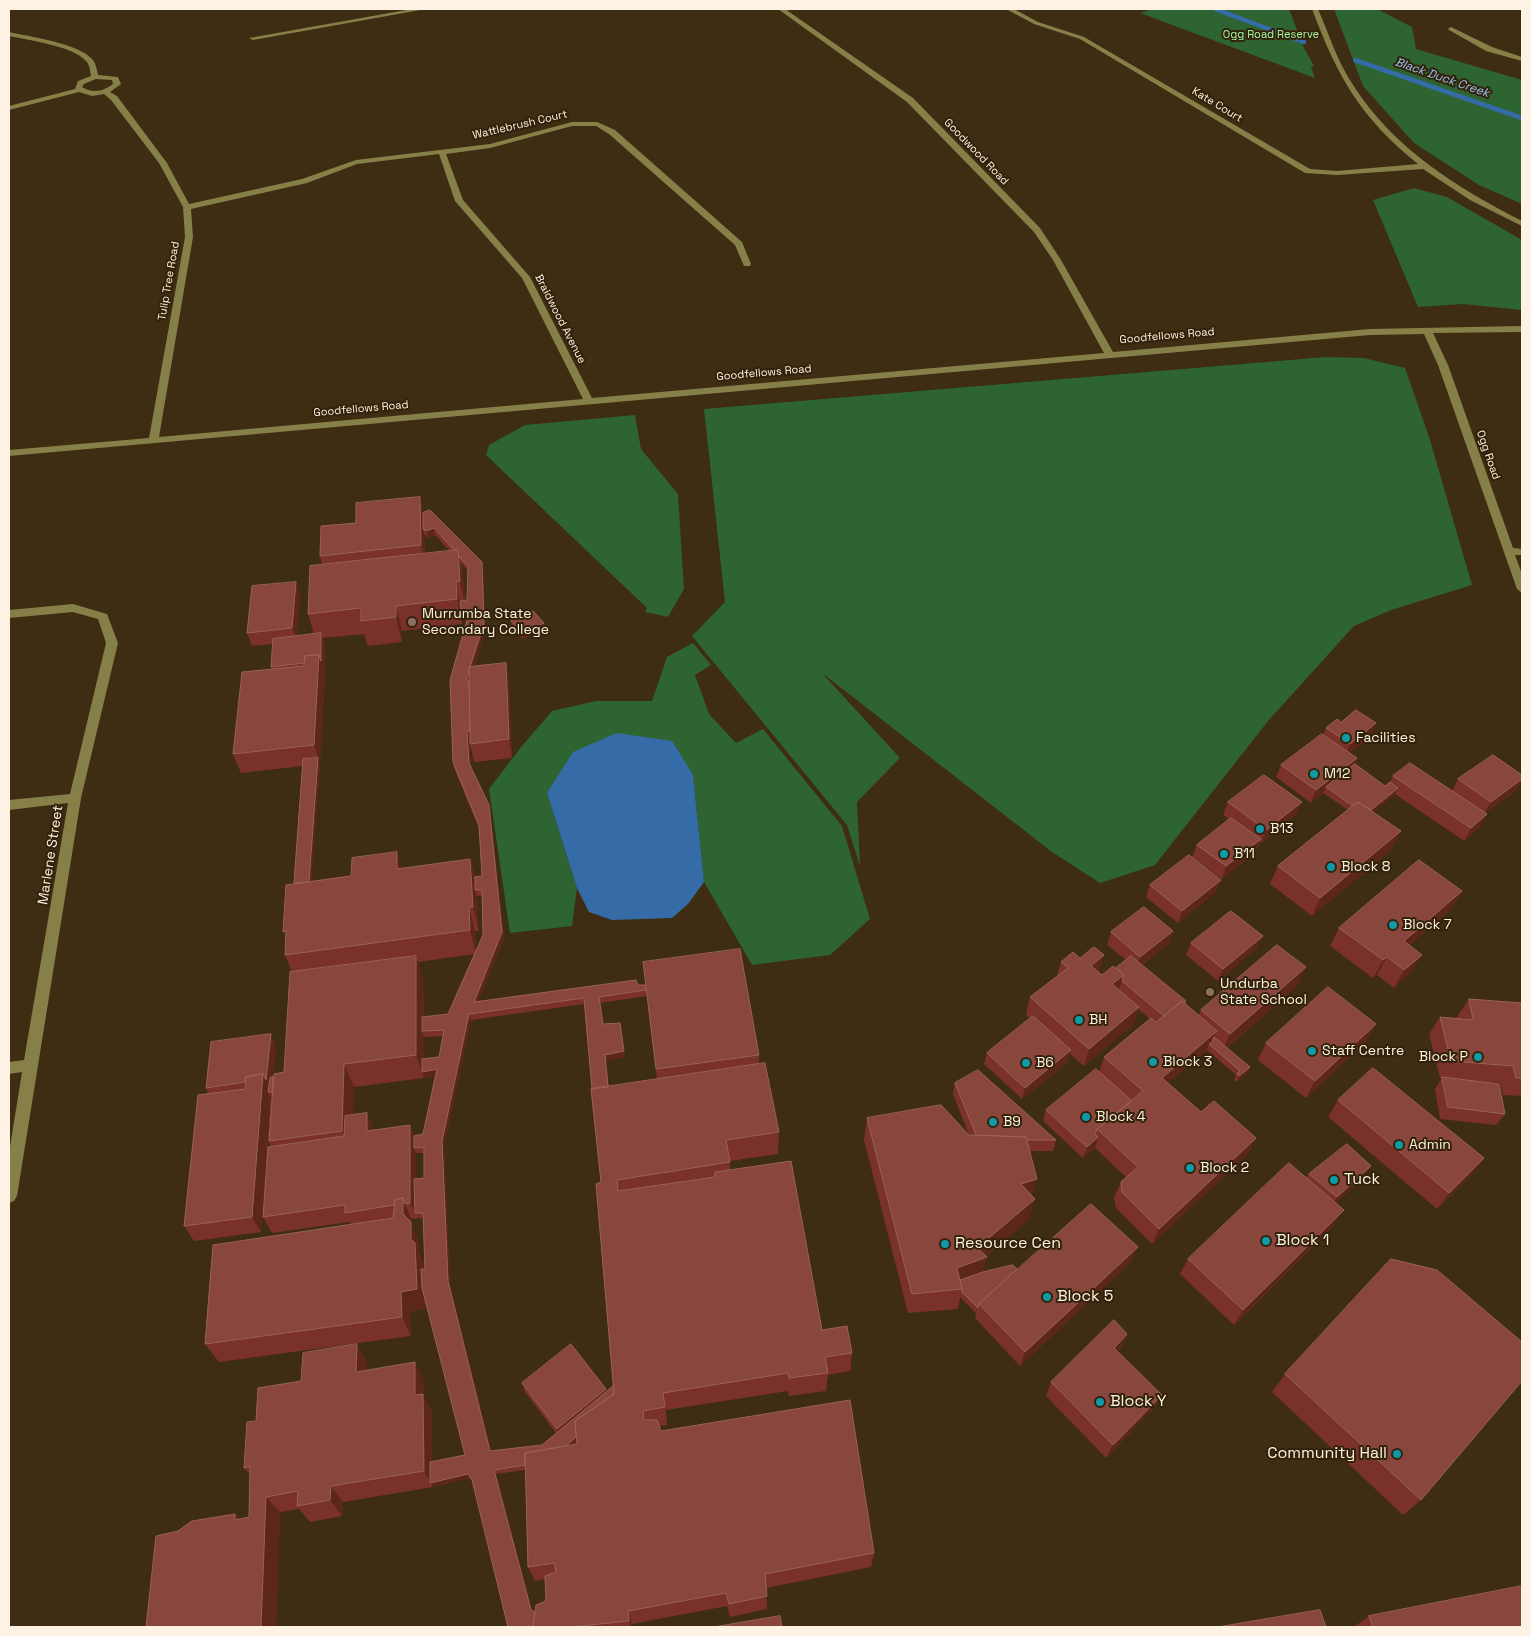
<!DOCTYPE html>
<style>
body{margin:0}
#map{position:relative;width:1531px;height:1636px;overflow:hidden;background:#3e2c13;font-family:"Space Grotesk",sans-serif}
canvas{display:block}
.frame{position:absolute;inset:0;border:10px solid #fdf2e3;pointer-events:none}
</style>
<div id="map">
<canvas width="1531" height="1636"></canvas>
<div class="frame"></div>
</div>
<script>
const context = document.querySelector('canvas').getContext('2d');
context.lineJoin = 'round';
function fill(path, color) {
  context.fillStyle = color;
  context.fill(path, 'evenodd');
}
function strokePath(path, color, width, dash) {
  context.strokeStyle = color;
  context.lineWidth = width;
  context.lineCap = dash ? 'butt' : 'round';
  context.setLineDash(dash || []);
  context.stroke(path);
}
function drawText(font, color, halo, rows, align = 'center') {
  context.font = font + ' "Space Grotesk",sans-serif';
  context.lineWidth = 4;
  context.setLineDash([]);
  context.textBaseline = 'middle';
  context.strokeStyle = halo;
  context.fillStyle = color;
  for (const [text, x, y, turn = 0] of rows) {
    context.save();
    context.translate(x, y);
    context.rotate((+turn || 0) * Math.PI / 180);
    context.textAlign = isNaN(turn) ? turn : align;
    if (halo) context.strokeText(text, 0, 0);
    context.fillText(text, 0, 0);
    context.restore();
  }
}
fill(new Path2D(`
 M1152 9H1289L1304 48 1314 66 1311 67 1315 78 1140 13Z
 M1334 9H1377L1412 27 1416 49 1522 80V204L1479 185 1414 143 1363 86Z
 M1414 188 1447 197 1522 240V310L1463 304 1418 307 1373 200Z
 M1326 357 1364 358 1405 368 1430 440 1472 585 1391 610 1354 626 1268 721 1155 865 1100 883 1052 852 822 673 900 758 857 802 860 866 847 825 692 636 725 602 704 409Z
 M635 415 641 449 678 494 684 589 668 617 645 612 647 608 486 455 489 445 525 425Z
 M693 643 711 665 695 675 709 714 736 743 763 729 842 826 870 919 830 955 752 965 704 882 693 775 547 793 577 888 572 926 510 933 489 789 522 746 552 711 596 701H652L667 657Z`), '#2e6332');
fill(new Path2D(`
 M617 733 672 741 693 775 704 882 688 904 672 918 612 920 589 912 577 888 547 793 573 752Z`), '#356ca8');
strokePath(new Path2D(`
 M1215 9 1304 42
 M1355 60 1522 118`), '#356ca8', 4.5);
fill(new Path2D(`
 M412 9H426L253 40 249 38Z
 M778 9H785L913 98 1040 228 1061 260 1113 352 1370 329 1522 326V332L1433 333 1448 365 1513 548 1522 549V555H1515L1522 574V593L1517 589 1438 365 1424 334 1370 335 9 456V450L149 438 185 237 183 207 159 163 111 100 104 94 92 96 79 92 9 110V106L75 89 78 81 91 76C90 71 90 65 86 61 73 46 28 40 9 36V32C30 37 79 43 93 60 96 64 97 70 98 75L118 77 121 84 110 92 117 96 167 163 189 204 302 179 356 160 490 144 572 122H597L615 130 742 242 751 264 750 266H744L735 245 609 134 596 126H572L490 148 446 154 463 200 530 277 592 398 1104 353 1053 260 1034 232 907 102ZM96 79 112 80 113 84C104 91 93 94 82 87L84 84ZM439 154 455 201 522 278 583 399 159 437 193 237 191 209 307 183 357 164Z
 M1006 9H1014L1038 22 1084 37 1310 169 1337 171 1418 164C1360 117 1338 78 1312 9H1318C1329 34 1337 61 1353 85 1393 148 1457 188 1522 221V226L1470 200 1423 169 1337 175 1305 173 1080 39 1034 24Z
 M1451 27 1492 47 1522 57V61L1486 51 1449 30 1448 29Z
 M73 604 107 614 118 643 81 798 17 1196 14 1201 9 1203V1153L22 1072 9 1074V1062L24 1060 68 803 9 810V800L70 794 106 643 98 619 73 612 9 618V610Z`), '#868048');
fill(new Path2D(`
 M423 513 482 562 483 569 485 630 474 666 506 663 509 682 512 758 474 762 470 744V738H469L471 766 490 811 504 938 478 1001 638 985 759 1055V1064L779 1132 778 1154 730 1161V1169L822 1330 852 1353 850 1371 828 1375 826 1391 789 1396 788 1391 666 1410 667 1425 659 1426 661 1431 874 1553 871 1567 766 1588 767 1609 730 1617 727 1606 632 1624V1627H508L473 1482 470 1478 433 1487 343 1502 342 1516 310 1522 299 1509 280 1512 276 1627H146L240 1519 249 1517 250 1474 244 1468 256 1421 301 1381 357 1344 367 1363V1370L424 1381V1396L432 1412V1462L465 1455 425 1299V1308L410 1312 411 1336 219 1362 205 1344 350 1224 349 1222 272 1233 263 1217 271 1146 269 1141 272 1098 261 1232 194 1241 184 1226 209 1094 206 1088 276 1046 273 1077 284 1072 292 972 285 955 294 883 303 766 241 773 233 754 272 669 271 667 272 644 252 646 247 633 300 595 297 636 314 634 308 614 322 565 320 556 356 523ZM424 534 428 538 435 535 450 551 425 554ZM461 563 468 571 467 600H465L463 576ZM467 620 453 762 454 768 479 829 482 876 475 877 470 859 311 881 320 764 325 674V646L323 638 364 634 368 646 402 642V631L462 624V621ZM477 896H482L483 935 476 951 475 931H479ZM474 954 448 1014 424 1017 423 980 418 962ZM647 996 657 1079 609 1087 606 1061 625 1057 603 1024 600 1003ZM584 1004 601 1182 613 1386 606 1392 522 1383 525 1392 556 1433 542 1445 491 1451 450 1286 444 1146 471 1020ZM443 1036 439 1057 424 1059V1037ZM435 1075 423 1134 414 1136 373 1130 367 1113 353 1115 354 1087 424 1078ZM416 1153H424V1178L416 1179ZM423 1218 425 1269H423V1263L419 1253V1243L411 1224V1219ZM525 1470 528 1567 535 1581 545 1579 546 1601 535 1612 532 1610 496 1474Z
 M511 621 544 623 545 629 523 639 512 627Z
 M1341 722 1371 736 1349 753 1357 758 1355 764 1385 786 1390 782 1393 776 1452 791 1458 779 1517 790 1485 813 1480 827 1464 841 1395 794 1373 812 1401 831 1391 850 1312 916 1270 884 1278 866 1348 810 1323 793 1311 803 1276 777 1281 765 1323 735 1326 728Z
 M1228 802 1296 815 1261 843 1260 842 1256 852 1222 879 1192 857 1197 845 1229 819 1223 815Z
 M1221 880 1216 892 1178 923 1146 897 1150 885Z
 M1462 891 1451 909 1409 945 1411 972 1394 988 1377 975 1373 978 1330 946 1339 928Z
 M1173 931 1169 943 1142 965 1186 1001 1185 1004 1198 1016 1201 1010 1298 985 1227 1048 1250 1067 1247 1073 1237 1082 1234 1079 1236 1075 1207 1050 1168 1083 1201 1112 1256 1138 1248 1154 1152 1244 1116 1208 1114 1198 1121 1182 1126 1177 1095 1148 1083 1158 1043 1121 1046 1110 1099 1072 1104 1057 1150 1019 1138 1009 1133 1025 1084 1066 1070 1054 1068 1062 1022 1099 984 1064 987 1053 1030 1018 1026 1015 1030 997 1057 976 1061 962 1080 958 1102 975 1116 968 1126 960 1107 945 1111 932Z
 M1191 943 1257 948 1218 981 1186 955Z
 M1469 999 1522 1003V1096L1503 1095 1500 1083 1473 1081 1505 1114 1496 1125 1440 1119 1435 1089 1442 1078H1440L1429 1034 1440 1017 1457 1018V1017Z
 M1376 1024 1366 1041 1306 1098 1258 1060 1266 1043Z
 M955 1083 1056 1140 1053 1151H1030L1032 1195 1029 1219 986 1256 983 1272 1131 1262 1020 1366 975 1318 976 1313 960 1297 958 1309 908 1313 864 1140 867 1118 969 1135 953 1094Z
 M1338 1100 1484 1158 1472 1174 1437 1209 1328 1117Z
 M1309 1174 1364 1176 1336 1203 1334 1225 1234 1325 1180 1274 1188 1259 1306 1178Z
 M1127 1334 1121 1348 1117 1351 1154 1408 1106 1458 1046 1396 1051 1382Z
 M1285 1374 1421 1500 1403 1515 1272 1392Z
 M1369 1616 1522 1627H1354Z`), '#7a3129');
fill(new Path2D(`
 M420 497 424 516 423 529 424 534 425 564 421 545Z
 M434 528 435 535 428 538 426 531Z
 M458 550 463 576 465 607 460 581Z
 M482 562 483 569 485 630 468 686 466 680Z
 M296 582 300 595 297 641 292 628Z
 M456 582 461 607 469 613 470 620 462 621V624L457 599Z
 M396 606 402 631V642L396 617Z
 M544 623 545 629 523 639 522 633Z
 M321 633 325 646V674L320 764 310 907 307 900 318 758 314 745 319 655Z
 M506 663 509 682 512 758 509 739Z
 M1376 723 1371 736 1345 757 1350 744Z
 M472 731 474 737 469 738 471 769 469 763 467 732Z
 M1357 758 1352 771 1326 787 1323 793 1311 803 1316 790Z
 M1522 779V781L1517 790 1483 815 1491 802Z
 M1398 788 1395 794 1357 826 1360 819Z
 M1302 802 1296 815 1261 843 1266 830Z
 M489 805 490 811 504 938 475 1008 474 1002 502 932Z
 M1487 814 1480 827 1464 841 1471 828Z
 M1401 831 1391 850 1312 916 1320 898Z
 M1261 839 1256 852 1222 879 1226 866Z
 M397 852 404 877 397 869Z
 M470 859 476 884 475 890 477 896 479 931 473 907Z
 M1221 880 1216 892 1178 923 1182 911Z
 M1462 891 1451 909 1394 959 1404 941Z
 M469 907 475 931 476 954 470 930Z
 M1173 931 1169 943 1136 969 1140 957Z
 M1263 936 1257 948 1218 981 1223 969Z
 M1104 955 1099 973 1091 966Z
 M1422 955 1411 972 1394 988 1404 970Z
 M416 956 423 980 424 1031H422L424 1037V1072L437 1069 439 1074 424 1078 416 1055Z
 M1387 957 1377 975 1373 978 1383 960Z
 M1306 967 1298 985 1222 1052 1230 1034Z
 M1124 975 1118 992 1112 984Z
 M1139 1007 1133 1025 1084 1066 1089 1049Z
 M469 1014 471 1020 444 1146 450 1286 492 1455 490 1451 448 1281 442 1141Z
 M620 1023 625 1057 606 1061 605 1055Z
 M1376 1024 1366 1041 1306 1098 1315 1081Z
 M1217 1031 1210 1045 1209 1044 1207 1050 1155 1094 1162 1078Z
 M271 1034 276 1046 272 1092H268L271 1098 261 1232 252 1217 263 1074Z
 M1071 1050 1068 1062 1022 1099 1025 1088Z
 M344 1064 354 1087 352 1152 342 1131Z
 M1250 1067 1247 1073 1237 1082 1239 1076Z
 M367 1113 373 1129 374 1148 367 1131Z
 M410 1125 416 1141 414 1148 416 1153 417 1213H415L410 1203Z
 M1098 1137 1095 1148 1083 1158 1087 1147Z
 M1256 1138 1248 1154 1152 1244 1159 1229Z
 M1484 1158 1472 1174 1437 1209 1449 1193Z
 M1371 1166 1364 1176 1331 1208 1337 1197Z
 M1037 1179 1030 1200 1021 1184Z
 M403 1198 411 1219V1224L419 1243V1253L423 1263 425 1308 410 1312 411 1336 402 1317 401 1292 403 1214Z
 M1035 1199 1029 1219 983 1258 987 1257 982 1277 956 1286 957 1268 977 1248Z
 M1344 1210 1334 1225 1234 1325 1243 1310Z
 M1138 1247 1131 1262 1020 1366 1025 1352Z
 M1127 1334 1121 1348 1107 1361 1114 1348Z
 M357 1344 367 1363V1390L356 1372Z
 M415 1362 424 1381V1396L432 1412 433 1482 468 1474 470 1478 433 1487 424 1471 415 1395Z
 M606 1389 608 1398 560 1437 557 1429Z
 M1162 1395 1154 1408 1106 1458 1113 1445Z
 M579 1434 580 1439 549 1466 547 1462Z
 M494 1470 496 1474 533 1613 531 1610Z
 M331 1486 343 1502 342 1516 330 1500Z
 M266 1497 280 1512 276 1627H261Z
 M235 1514 250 1529 235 1520Z
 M628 1611 632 1624V1627H631L629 1621Z`), '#5c2718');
const building = new Path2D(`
 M420 497 421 545 320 556 321 526 356 523V503Z
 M430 510 482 562 484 624 470 667H469V672L466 680H469L470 731 467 732 469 763 489 805 502 932 474 1002 636 980 638 985H645L646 990 599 997 603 1024 620 1023 624 1051 605 1055 608 1087 592 1089 584 998 469 1014 442 1141 448 1281 490 1451 542 1445 613 1386 614 1394 575 1421 576 1437 566 1446 525 1453V1465L494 1470 531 1610 535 1612 533 1627H508L472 1480 468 1474 430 1483V1462L465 1455 422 1288 421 1269H425L423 1213H415L414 1179 424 1178V1147L414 1148V1136L423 1134 437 1069 422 1072V1059L439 1057 444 1030 422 1031V1017L448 1014 483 935 482 890H475V877L482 876 479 825 453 762 450 680 469 613 461 614 460 601 467 600 468 566 459 557 458 550H454L434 528 426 531 423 529V513Z
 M458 550 460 581 456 582 457 599 396 606V617L361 621V608L308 614 310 566Z
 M296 582 292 628 247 633 252 586Z
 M533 611 544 623 522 633 511 621Z
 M321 633V661L319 655 305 656 304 663 271 667 273 639Z
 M319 655 314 745 233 754 242 672 304 666 305 656Z
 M506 663 509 739 470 744 469 667Z
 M1356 710 1376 723 1350 744 1326 728 1337 719 1341 722Z
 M1322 734 1357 758 1316 790 1281 765Z
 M1493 755 1522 775V779L1491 802 1458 779Z
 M318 758 309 882 294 883 303 759Z
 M1410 763 1487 814 1471 828 1393 776Z
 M1355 764 1385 786 1390 782 1398 788 1371 810 1358 802 1353 806 1326 787Z
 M1264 775 1302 802 1266 830 1228 802Z
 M1358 802 1401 831 1320 898 1278 866Z
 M1231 818 1261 839 1226 866 1197 845Z
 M397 852V869L470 859 473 907H469L470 930 285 955 286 931 283 932 286 885 351 876 352 858Z
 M1189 855 1221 880 1182 911 1150 885Z
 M1419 860 1462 891 1404 941 1422 955 1404 970 1387 957 1383 960 1339 928Z
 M1144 907 1173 931 1140 957 1111 932Z
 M1231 911 1263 936 1223 969 1191 943Z
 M1277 945 1306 967 1230 1034 1201 1010Z
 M1094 947 1104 955 1091 966 1102 975 1113 966 1124 975 1112 984 1139 1007 1089 1049 1030 997 1068 968 1061 962 1073 952 1080 958Z
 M740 949 759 1055 656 1069 643 962Z
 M416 956V1055L344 1064 342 1131 269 1141 274 1074 284 1072 290 972Z
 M1131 956 1186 1001 1184 1003 1182 1001 1164 1016 1122 981 1124 975 1116 968Z
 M1328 987 1376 1024 1315 1081 1266 1043Z
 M1469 999 1522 1003V1078H1516L1513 1066 1451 1061 1440 1017 1473 1020Z
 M1182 1001 1217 1031 1162 1078 1201 1112 1214 1101 1256 1138 1159 1229 1122 1192 1121 1182 1138 1167 1097 1129 1143 1091 1104 1057 1151 1018 1156 1022Z
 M1033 1016 1071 1050 1025 1088 987 1053Z
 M271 1034 266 1080 263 1074 246 1077 245 1082 206 1088 211 1042Z
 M1214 1037 1250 1067 1239 1076 1237 1074 1240 1071 1209 1044 1212 1042Z
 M765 1063 779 1132 726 1140 730 1162 617 1180 618 1191 715 1177V1172L791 1161 822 1330 847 1326 852 1353 825 1357 828 1373 789 1378 788 1373 663 1393 665 1407 643 1411 644 1420H657L661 1431 850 1400 874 1553 765 1574 767 1596 729 1604 726 1593 628 1611 629 1621 570 1627H533L536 1605 546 1601 545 1576 556 1572 554 1563 528 1567 525 1453 577 1444 575 1421 614 1394 596 1184 601 1182 591 1089Z
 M1373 1068 1484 1158 1449 1193 1338 1100Z
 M1096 1069 1132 1101 1097 1129 1095 1134 1098 1137 1087 1147 1046 1110Z
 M978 1070 1056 1140H1027L1026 1137 976 1135 955 1083Z
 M263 1074 252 1217 184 1226 198 1095 245 1089 246 1077Z
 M273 1077 272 1092H268L270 1078Z
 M1442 1077 1499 1084 1505 1114 1448 1107Z
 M941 1105 969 1135 1026 1137 1037 1179 1021 1184 1035 1199 977 1248 987 1257 957 1268 962 1289 912 1294 867 1118Z
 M367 1113V1131L410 1125V1203L405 1204 403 1198 395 1200 394 1205 345 1213V1205L263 1217 268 1147 344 1136 345 1116Z
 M1347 1144 1371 1166 1337 1197 1309 1174Z
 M1289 1163 1344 1210 1243 1310 1188 1259Z
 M403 1198V1214L411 1222V1239L415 1243 417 1289 401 1292 402 1317 205 1344 213 1245 393 1218 395 1200Z
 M1091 1204 1138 1247 1025 1352 979 1304Z
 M1391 1259 1437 1270 1522 1342V1381L1421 1500 1285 1374Z
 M1013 1265 1017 1269 979 1304 978 1308 962 1292V1289L960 1280 983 1272Z
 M1114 1320 1127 1334 1114 1348 1162 1395 1113 1445 1051 1382Z
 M357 1344 356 1372 415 1362V1395L423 1394 424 1471 331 1486 330 1500 297 1506 298 1491 266 1497 261 1627H146L156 1536 178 1531 192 1521 235 1514V1520L249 1517 250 1466 244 1468 247 1422 256 1421 258 1388 301 1381 303 1353Z
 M571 1344 606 1389 557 1429 522 1383Z
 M1522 1586V1627H1373L1369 1616Z
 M1320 1610 1326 1627H1218Z
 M780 1616 782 1627H714Z`);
fill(building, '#88463d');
strokePath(building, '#9a6157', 1);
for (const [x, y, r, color] of [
 [412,622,5,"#8d6e63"],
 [1346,738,5,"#0f9aa8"],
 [1314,774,5,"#0f9aa8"],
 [1260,829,5,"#0f9aa8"],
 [1224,854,5,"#0f9aa8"],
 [1331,867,5,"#0f9aa8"],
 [1393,925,5,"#0f9aa8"],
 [1210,992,5,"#8d6e63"],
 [1079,1020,5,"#0f9aa8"],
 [1312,1051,5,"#0f9aa8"],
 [1478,1057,5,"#0f9aa8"],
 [1153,1062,5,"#0f9aa8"],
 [1026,1063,5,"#0f9aa8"],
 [1086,1117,5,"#0f9aa8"],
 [993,1122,5,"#0f9aa8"],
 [1399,1145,5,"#0f9aa8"],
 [1190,1168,5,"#0f9aa8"],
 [1334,1180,5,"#0f9aa8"],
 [1266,1241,5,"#0f9aa8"],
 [945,1244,5,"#0f9aa8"],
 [1047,1297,5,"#0f9aa8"],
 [1100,1402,5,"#0f9aa8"],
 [1397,1454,5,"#0f9aa8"]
]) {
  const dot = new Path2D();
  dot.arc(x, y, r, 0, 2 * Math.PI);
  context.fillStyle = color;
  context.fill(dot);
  strokePath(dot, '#332209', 2);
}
drawText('11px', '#a0f8a5', '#332209', [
 ["Ogg Road Reserve",1271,35]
]);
drawText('11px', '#fdf2e3', '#332209', [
 ["Kate Court",1217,105,31],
 ["Wattlebrush Court",520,125,-13],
 ["Goodwood Road",976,152,46],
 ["Tulip Tree Road",169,281,-80],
 ["Braidwood Avenue",560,319,63],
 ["Goodfellows Road",1167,336,-5],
 ["Goodfellows Road",764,373,-5],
 ["Goodfellows Road",361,409,-5],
 ["Ogg Road",1488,455,71]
]);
drawText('italic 12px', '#98c3f4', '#332209', [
 ["Black Duck Creek",1442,78,19]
]);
drawText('14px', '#fdf2e3', '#332209', [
 ["Murrumba State",422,614],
 ["Secondary College",422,630],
 ["Facilities",1356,738],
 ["M12",1324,774],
 ["B13",1270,829],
 ["B11",1234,854],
 ["Block 8",1341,867],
 ["Block 7",1403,925],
 ["Undurba",1220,984],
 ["State School",1220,1000],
 ["BH",1089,1020],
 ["Staff Centre",1322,1051],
 ["Block P",1468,1057,"right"],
 ["Block 3",1163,1062],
 ["B6",1036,1063],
 ["Block 4",1096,1117],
 ["B9",1003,1122],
 ["Admin",1409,1145],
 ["Block 2",1200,1168]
], 'left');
drawText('14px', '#fdf2e3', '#332209', [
 ["Marlene Street",51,855,-81]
]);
drawText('16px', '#fdf2e3', '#332209', [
 ["Tuck",1344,1180],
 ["Block 1",1276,1241],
 ["Resource Cen",955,1244],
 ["Block 5",1057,1297],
 ["Block Y",1110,1402],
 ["Community Hall",1387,1454,"right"]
], 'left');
</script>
